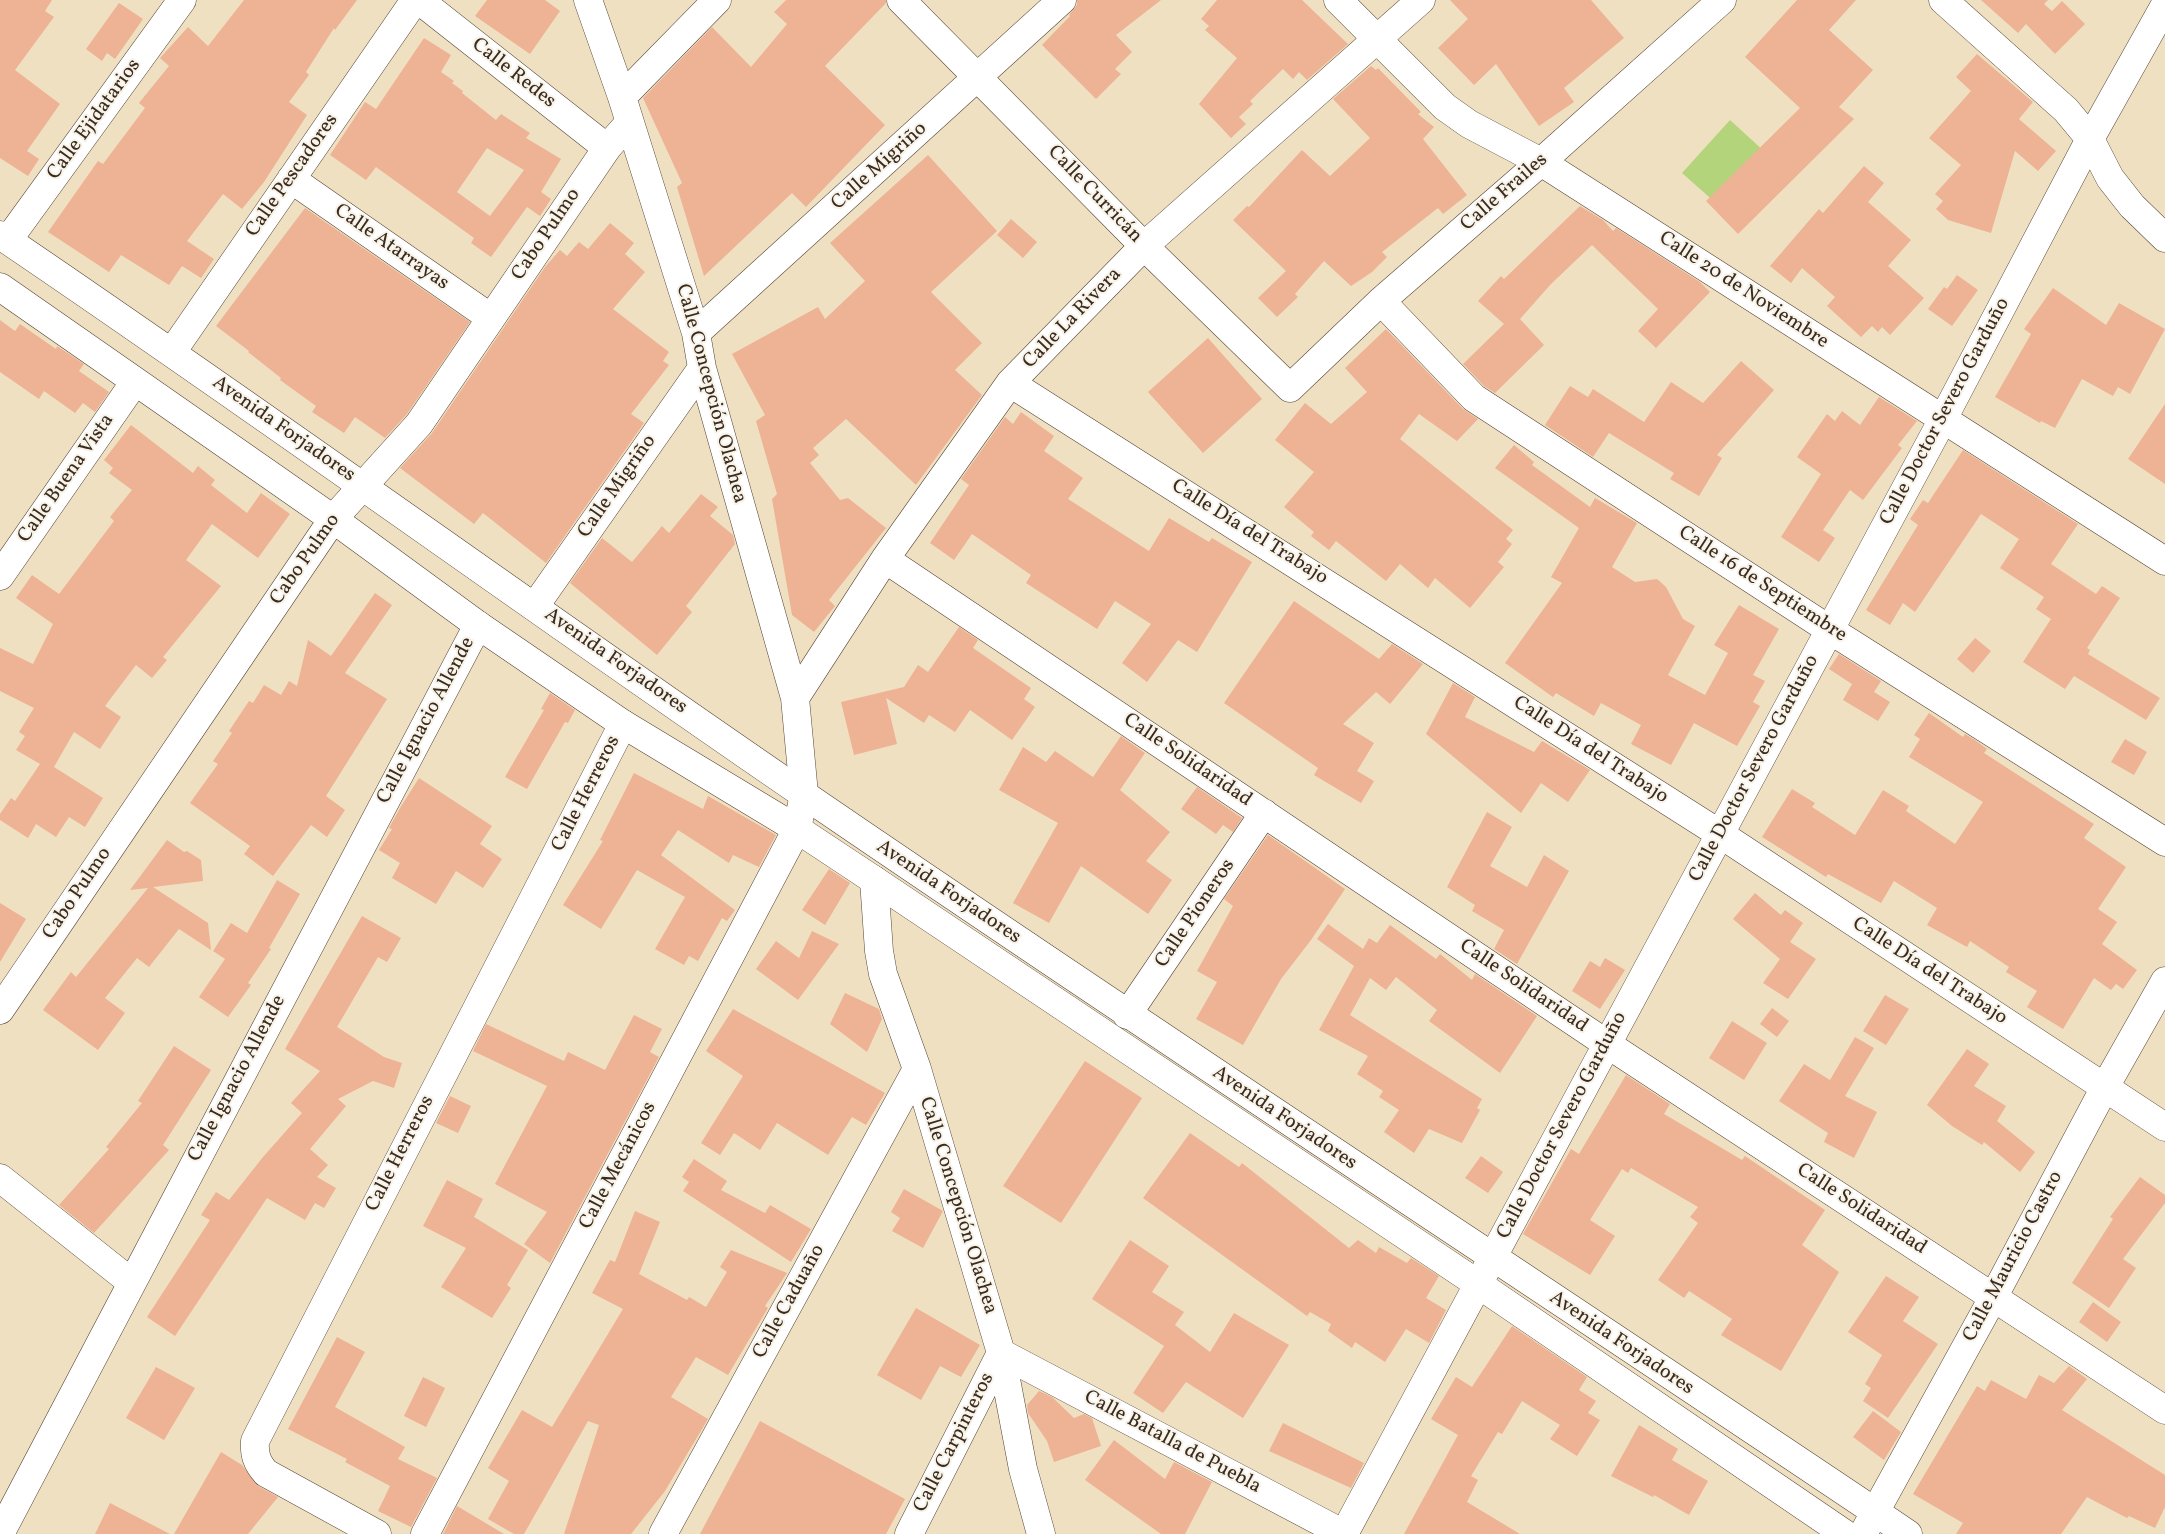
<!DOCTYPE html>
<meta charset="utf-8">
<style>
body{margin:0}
canvas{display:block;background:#efe0c1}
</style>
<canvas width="2165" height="1534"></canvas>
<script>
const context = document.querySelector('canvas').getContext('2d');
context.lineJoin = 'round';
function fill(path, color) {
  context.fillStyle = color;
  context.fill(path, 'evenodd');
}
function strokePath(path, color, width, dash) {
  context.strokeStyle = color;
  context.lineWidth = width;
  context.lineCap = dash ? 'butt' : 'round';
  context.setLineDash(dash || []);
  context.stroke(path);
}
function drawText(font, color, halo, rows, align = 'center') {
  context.font = font + ' Vollkorn,serif';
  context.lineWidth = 4;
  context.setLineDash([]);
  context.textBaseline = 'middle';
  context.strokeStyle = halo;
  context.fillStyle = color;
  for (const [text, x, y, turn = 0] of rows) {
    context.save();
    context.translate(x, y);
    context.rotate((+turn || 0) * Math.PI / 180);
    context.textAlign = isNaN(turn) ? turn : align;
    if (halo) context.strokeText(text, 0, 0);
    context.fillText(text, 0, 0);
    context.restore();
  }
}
fill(new Path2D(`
 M1730 120 1765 152 1718 205 1682 173Z`), '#b4d47c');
fill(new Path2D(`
 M0 0H52L45 11 54 17 15 70 60 104 27 151 39 159 28 176 0 158Z
 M244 0H357L335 30 334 28 306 72 309 75 289 102 307 115 264 182 242 209 223 194 187 241 214 259 201 278 182 266 169 285 121 255 109 272 48 232 98 161 103 164 145 108 139 103 169 66 160 58 188 27 208 46Z
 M487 0H545L560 11 530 54 475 16Z
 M786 0H886V3L825 66 885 125 806 207 792 193 704 276 677 187 682 183 643 98 712 27 751 67 787 24 774 12Z
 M1077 0H1161L1116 35 1132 52 1115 69 1121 74 1096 99 1042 45 1070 16 1069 15 1077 5Z
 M1217 0H1302L1348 44 1307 80 1299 72 1293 79 1283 69 1250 101 1253 104 1239 117 1246 124 1231 138 1199 104 1237 58 1205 30 1209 26 1201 19Z
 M1450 0H1591L1624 38 1564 88 1574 102 1539 126 1496 64 1474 85 1438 48 1468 19Z
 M1797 0H1856L1829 30 1873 70 1839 107 1854 119 1738 234 1706 201 1800 108 1745 57Z
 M1981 0H2048L2044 4 2052 11 2062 1 2085 24 2055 54 2026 24 2018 33Z
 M119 3 143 19 115 59 107 53 102 61 86 49Z
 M424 38 451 55 441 72 454 81 452 83 463 91 462 93 496 120 501 114 530 133 526 138 561 159 541 192 551 199 540 216 527 207 491 257 471 243 474 238 376 167 366 180 330 155 365 102 376 109ZM487 148 524 170 490 216 457 192Z
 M1977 54 2033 102 2019 119 2056 151 2038 171 2015 151 1991 233 1948 220 1936 209 1943 201 1935 194 1961 165 1929 138 1971 91 1956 77Z
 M1371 66 1376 70 1378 68 1421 112 1418 114 1434 127 1423 139 1467 195 1443 214 1438 208 1382 252 1387 257 1372 272 1351 286 1324 261 1295 294 1298 297 1277 317 1258 298 1286 271 1233 220 1247 206 1249 207 1302 150 1330 176 1370 138 1333 99Z
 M928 155 997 231 931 292 982 343 955 370 982 395 916 485 846 419 813 448 819 455 810 463 840 500 848 498 886 528 829 600 835 606 814 632 792 615 772 499 777 494 756 421 765 415 732 354 818 307 825 319 865 281 830 243Z
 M1864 166 1884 183 1868 202 1911 240 1888 266 1924 298 1890 335 1882 327 1878 332 1872 326 1861 337 1827 306 1835 297 1802 268 1791 283 1770 266 1819 209 1823 213Z
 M1580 206 1603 220 1613 231 1616 228 1700 282 1710 292 1656 348 1638 331 1658 309 1592 245 1551 284 1520 319 1544 345 1495 393 1484 386 1463 364 1504 324 1478 301 1501 276 1504 279Z
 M305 208 470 322 407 414 385 438 355 417 344 433 312 412 316 406 280 380 281 378 248 352 249 351 216 326Z
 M1011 219 1037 242 1023 258 997 235Z
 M610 223 634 243 625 254 645 272 613 309 669 352 663 361 669 365 631 414 644 423 546 563 483 513 474 524 400 468 432 433 545 267 560 250 567 256 579 242 588 249Z
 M1957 275 1978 290 1952 326 1928 309 1944 287 1947 289Z
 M2053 288 2106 325 2119 303 2165 329 2130 394 2118 387 2113 396 2082 379 2055 428 2041 421 2040 423 1995 397 2031 334 2024 329Z
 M0 320 15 331 20 324 56 349 57 346 84 364 79 371 109 392 95 412 83 403 75 413 44 391 39 399 0 372Z
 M1386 329 1463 409 1478 419 1457 441 1419 414 1400 439 1513 530 1506 539 1512 544 1498 562 1504 567 1470 608 1435 578 1428 588 1400 564 1386 581 1336 541 1329 550 1311 536 1314 532 1284 507 1314 472 1275 440 1305 403 1331 424 1367 392 1345 368Z
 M1208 338 1262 399 1203 453 1148 392Z
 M1741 361 1774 390 1717 455 1722 458 1699 496 1670 479 1674 473 1609 433 1593 457 1545 425 1570 386 1588 397 1593 389 1644 422 1671 382 1703 403Z
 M1879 397 1917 421 1898 445 1902 448 1863 500 1850 490 1823 530 1835 538 1819 562 1781 537 1821 474 1797 457 1827 414 1835 421 1842 411 1860 425Z
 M2165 404V484L2128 459Z
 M1021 412 1054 436 1044 451 1083 478 1068 499 1149 551 1169 518 1209 542 1212 538 1252 562 1197 652 1178 640 1147 682 1122 663 1151 624 1115 601 1097 629 1026 583 1031 575 972 534 954 560 930 543 969 485 961 479 1005 417 1013 424Z
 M131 425 193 473 198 466 215 480 211 485 247 513 261 493 290 514 258 558 212 524 186 560 221 586 163 657 167 660 152 678 136 665 105 706 121 717 100 749 74 732 54 767 103 798 85 827 69 817 56 837 36 824 28 838 0 820V814L11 798 15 801 40 764 16 750 25 736 19 732 34 708 0 691V648L33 664 53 624 16 598 32 575 59 594 114 521 110 517 132 490 109 473 113 468 104 460Z
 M1514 445 1534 462 1532 465 1590 507 1595 498 1637 523 1612 567 1635 582 1657 579 1666 587 1683 619 1695 626 1668 675 1705 695 1728 653 1714 645 1739 605 1779 629 1753 675 1765 681 1753 702 1760 706 1737 746 1694 723 1671 765 1631 744 1641 725 1601 703 1594 716 1556 693 1553 697 1505 663 1562 583 1551 577 1579 528 1495 468Z
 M1963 450 2078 524 2051 564 2096 594 2102 586 2120 598 2087 648 2090 650 2088 654 2160 698 2146 720 2074 676 2065 689 2023 662 2051 619 2036 609 2044 597 2000 568 2019 539 1981 514 1915 612 1903 603 1890 625 1866 610 1918 525 1910 519 1923 500 1928 503Z
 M701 494 718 507 710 516 733 535 735 544 686 606 692 612 657 655 570 583 602 538 632 562 662 526 669 533Z
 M375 593 392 605 345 673 387 699 326 796 345 810 327 837 311 825 273 876 244 854 250 846 190 803 218 764 213 761 232 733 229 731 249 701 253 703 264 685 281 695 289 681 297 686 308 640 331 656Z
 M1294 601 1379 659 1392 644 1423 664 1390 704 1376 692 1343 724 1374 743 1357 771 1374 781 1361 803 1314 775 1318 768 1224 703Z
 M959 627 978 640 973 648 1031 688 1024 699 1035 707 1012 740 970 710 955 732 929 715 924 723 886 698 897 744 854 755 841 702 904 687 918 665 928 672Z
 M1975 638 1991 651 1973 673 1957 659Z
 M1839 654 1881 681 1874 692 1890 702 1878 721 1843 700 1852 684 1829 669Z
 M1453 683 1475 697 1465 717 1534 752 1542 741 1590 770 1568 802 1541 783 1521 813 1426 734Z
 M550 693 575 710 568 723 565 722 527 789 505 777 544 710 541 709Z
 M1929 713 1963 737 1965 734 1975 740 1987 749 1984 753 2094 824 2084 838 2126 867 2098 909 2117 922 2102 944 2137 970 2123 989 2116 984 2111 990 2094 978 2063 1029 2027 1007 2037 991 2006 972 2009 967 1970 941 1967 947 1927 925 1937 908 1894 881 1881 903 1828 874 1826 877 1762 837 1792 789 1815 803 1812 807 1855 835 1883 790 1909 806 1906 811 1955 844 1983 802 1909 757 1920 739 1914 735Z
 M1121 736 1145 753 1120 790 1170 832 1146 861 1172 880 1148 914 1081 866 1049 923 1013 903 1058 823 999 790 1023 747 1046 762 1055 751 1093 777Z
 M2125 739 2147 752 2134 775 2111 762Z
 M634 773 703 809 708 796 776 835 759 867 733 855 729 863 678 830 661 855 735 910 727 921 722 918 698 961 689 956 684 965 655 949 685 897 637 870 601 929 563 905 603 841 600 840Z
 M419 778 492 826 480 844 502 859 483 888 456 871 436 904 392 878 400 863 379 850 392 829 389 828 400 808Z
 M1197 787 1242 818 1233 832 1223 825 1216 834 1181 809Z
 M1487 812 1512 827 1490 866 1527 887 1544 855 1569 871 1517 964 1494 949 1504 930 1472 911 1475 905 1447 887Z
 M1268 835 1345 889 1311 940 1281 979 1243 1045 1196 1019 1217 982 1197 971 1233 906 1224 899Z
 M167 840 184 852 187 851 201 860 203 881 153 887 208 923 211 950 179 929 149 967 137 958 105 998 125 1013 98 1050 43 1010 71 972 76 977 148 888 130 890Z
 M829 869 850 883 825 925 802 910Z
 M277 880 300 894 269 948 271 949 248 983 251 985 228 1017 199 997 225 959 213 951 231 923 247 933Z
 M1755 893 1781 915 1785 910 1803 923 1790 942 1816 959 1788 999 1763 983 1780 959 1733 919Z
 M0 903 26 919 0 962Z
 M362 916 401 938 387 962 378 957 337 1027 384 1057 402 1063 394 1088 373 1081 338 1099 346 1106 310 1149 328 1165 317 1177 336 1188 324 1208 315 1203 305 1220 267 1198 175 1336 147 1317 210 1220 201 1215 216 1192 229 1200 263 1157 302 1113 291 1103 320 1071 285 1049Z
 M1328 924 1363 949 1369 938 1377 943 1390 925 1436 959 1440 954 1472 980 1475 974 1537 1016 1500 1073 1429 1021 1437 1010 1396 977 1386 990 1370 978 1350 1015 1482 1099 1477 1108 1480 1110 1462 1143 1429 1129 1414 1153 1384 1132 1399 1110 1379 1097 1383 1091 1357 1074 1368 1056 1319 1030 1354 966 1317 939Z
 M812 931 839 944 798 1000 756 969 776 941 799 958Z
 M1605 958 1625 970 1600 1009 1572 991 1590 961 1600 967Z
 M845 993 879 1009 882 1019 867 1052 830 1024Z
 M1885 995 1909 1009 1886 1045 1863 1031Z
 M1772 1008 1789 1021 1777 1037 1760 1024Z
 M733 1009 885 1093 866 1125 852 1117 828 1155 777 1123 760 1150 734 1133 720 1155 701 1143 743 1076 706 1051Z
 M634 1015 662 1029 650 1052 659 1057 550 1263 524 1244 547 1212 495 1184 547 1086 473 1051 486 1024 564 1061 568 1052 605 1070Z
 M1732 1021 1767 1043 1744 1080 1709 1058Z
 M1855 1037 1874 1048 1845 1096 1877 1112 1854 1158 1824 1142 1828 1133 1779 1101 1804 1064 1830 1080Z
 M174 1046 211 1070 163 1145 169 1150 94 1233 59 1205 109 1149 106 1147 142 1103 138 1101Z
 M1967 1049 1989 1064 1974 1086 2006 1106 1997 1121 2035 1152 2020 1172 1984 1142 1982 1145 1952 1126 1927 1105Z
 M1085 1061 1142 1098 1061 1223 1003 1186Z
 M1626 1075 1670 1104 1664 1114 1742 1160 1745 1156 1825 1210 1802 1245 1839 1272 1781 1371 1721 1335 1732 1319 1689 1291 1684 1298 1658 1280 1698 1223 1690 1217 1698 1207 1631 1168 1628 1173 1622 1169 1590 1220 1615 1236 1590 1275 1523 1234 1571 1149 1579 1154Z
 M450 1096 471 1106 458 1133 436 1123Z
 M1190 1133 1239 1167 1242 1163 1349 1248 1358 1240 1376 1253 1379 1247 1407 1263 1411 1258 1439 1276 1426 1298 1446 1310 1429 1343 1406 1329 1385 1362 1355 1342 1352 1348 1328 1331 1331 1324 1310 1312 1307 1316 1143 1198Z
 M1481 1156 1503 1172 1488 1193 1465 1178Z
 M694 1159 727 1181 721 1190 765 1213 770 1205 811 1229 791 1262 683 1191 689 1182 682 1177Z
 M2140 1177 2165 1195V1203L2123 1259 2136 1268 2109 1308 2072 1283 2113 1219 2110 1217Z
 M447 1180 483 1199 474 1217 528 1250 507 1285 511 1288 492 1318 441 1287 466 1248 423 1226Z
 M904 1189 943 1211 923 1248 892 1231 900 1218 891 1212Z
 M635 1211 660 1222 639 1274 687 1300 689 1297 706 1307 727 1272 720 1267 731 1250 787 1273 765 1306 768 1308 728 1375 696 1357 671 1397 708 1419 665 1491 631 1534H564L599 1425 588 1421 524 1534H514L488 1519 509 1481 488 1468 522 1410 552 1427 623 1309 592 1293 610 1260 615 1262Z
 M1130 1240 1169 1266 1152 1292 1184 1312 1175 1325 1210 1352 1234 1313 1289 1345 1243 1418 1186 1382 1163 1413 1133 1393 1164 1346 1092 1299Z
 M1886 1276 1919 1297 1903 1321 1938 1344 1888 1418 1863 1401 1871 1388 1865 1384 1882 1355 1848 1332Z
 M2093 1302 2121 1322 2107 1342 2079 1322Z
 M916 1308 980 1345 961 1377 940 1366 921 1400 877 1375Z
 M1512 1326 1587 1377 1579 1390 1596 1401 1588 1413 1600 1420 1577 1456 1550 1439 1560 1425 1522 1401 1502 1434 1498 1432 1471 1476 1478 1480 1467 1502 1520 1534H1404L1458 1435 1431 1419 1456 1377 1472 1387Z
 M337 1337 365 1352 335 1407 405 1447 398 1459 437 1478 411 1527 378 1511 390 1486 345 1462 347 1459 288 1429Z
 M2069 1366 2087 1379 2062 1410 2165 1475V1507L2155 1528 2129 1516 2127 1518 2087 1497 2061 1534H1956L1963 1523 1913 1494 1977 1386 1985 1391 1991 1380 2026 1399 2039 1375 2054 1383Z
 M156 1367 195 1388 164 1440 126 1418Z
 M423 1377 445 1388 426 1427 404 1416Z
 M1039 1391 1052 1397 1074 1418 1084 1414 1092 1418 1101 1446 1054 1462 1047 1441 1028 1413 1027 1405Z
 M1873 1411 1901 1432 1884 1460 1853 1437Z
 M760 1421 905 1499 886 1534H700Z
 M1283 1423 1364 1463 1351 1488 1269 1451Z
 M1639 1425 1678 1449 1672 1460 1708 1481 1689 1515 1654 1495 1653 1497 1611 1476Z
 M1114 1440 1165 1479 1174 1462 1212 1482 1185 1534H1161L1085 1480Z
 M221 1452 242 1465 258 1486 278 1497 248 1534H174Z
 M110 1503 170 1534H95Z
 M457 1506 504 1534H443Z`), '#eeb294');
const minor = new Path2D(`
 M419 0 607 148
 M901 0 1144 246 1290 388 1381 301 1541 162 1722 0
 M1338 0 1445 107 1469 124 1541 162 2165 561
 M1943 0 2066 110 2090 139 2110 178 2132 206 2165 238
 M622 97 717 0
 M291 179 491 318
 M8 240 182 0
 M1381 301 1474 398 1830 630 2165 842
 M696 333 1062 0
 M172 352 415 0
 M1010 383 1720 834 2165 1127
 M885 559 1607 1044 2165 1410
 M0 576 134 383
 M535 606 702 368
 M795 698 885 559 1010 383 1144 246 1421 0
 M874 880 879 951 883 974 917 1069 1001 1353 1023 1469 1041 1534
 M0 1010 333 519 419 424 607 148 629 123
 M1127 1015 1264 813
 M0 1178 131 1282
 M0 1534 478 625
 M377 1534 266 1473C257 1463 254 1455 255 1441L623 724
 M425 1534 797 829 804 794 795 698 702 368 696 333 622 97 588 0
 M663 1534 917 1069
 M909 1534 1001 1353 1344 1534
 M1344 1534 1943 419 2090 139 2165 5
 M1863 1534 1994 1296 2105 1087 2165 981`);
const major = new Path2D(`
 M0 235C272 419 538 613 809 798 1173 1047 1542 1288 1908 1534
 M0 287 333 519 478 625 623 724 797 829 874 880 1478 1284 1845 1534`);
strokePath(minor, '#564536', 29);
strokePath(major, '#564536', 29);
strokePath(minor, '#fff', 28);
strokePath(major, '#fff', 28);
drawText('20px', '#3b2a1e', '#f7f3e8', [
 ["Calle Redes",513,74,38],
 ["Calle Ejidatarios",95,120,-54],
 ["Calle Migriño",880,167,-42],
 ["Calle Pescadores",293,176,-55],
 ["Calle Frailes",1505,193,-41],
 ["Calle Curricán",1094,195,46],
 ["Cabo Pulmo",547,235,-56],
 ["Calle Atarrayas",391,248,35],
 ["Calle 20 de Noviembre",1743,291,33],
 ["Calle La Rivera",1073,319,-46],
 ["Calle Concepción Olachea",710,394,75],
 ["Calle Doctor Severo Garduño",1946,412,-62],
 ["Avenida Forjadores",283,430,35],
 ["Calle Buena Vista",67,479,-55],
 ["Calle Migriño",618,487,-55],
 ["Calle Día del Trabajo",1249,533,32],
 ["Cabo Pulmo",306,560,-55],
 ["Calle 16 de Septiembre",1762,585,33],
 ["Avenida Forjadores",615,662,35],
 ["Calle Ignacio Allende",427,721,-62],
 ["Calle Día del Trabajo",1590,751,33],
 ["Calle Solidaridad",1187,761,34],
 ["Calle Doctor Severo Garduño",1755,769,-62],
 ["Calle Herreros",587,794,-63],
 ["Avenida Forjadores",948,893,34],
 ["Cabo Pulmo",78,894,-56],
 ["Calle Pioneros",1196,914,-56],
 ["Calle Día del Trabajo",1929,972,33],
 ["Calle Solidaridad",1523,987,34],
 ["Calle Ignacio Allende",238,1079,-62],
 ["Avenida Forjadores",1284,1119,34],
 ["Calle Doctor Severo Garduño",1563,1126,-62],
 ["Calle Herreros",401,1154,-63],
 ["Calle Mecánicos",619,1166,-62],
 ["Calle Concepción Olachea",957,1206,73],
 ["Calle Solidaridad",1861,1210,33],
 ["Calle Mauricio Castro",2014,1257,-62],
 ["Calle Caduaño",790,1302,-61],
 ["Avenida Forjadores",1621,1344,34],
 ["Calle Carpinteros",955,1443,-63],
 ["Calle Batalla de Puebla",1172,1443,28]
]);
</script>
